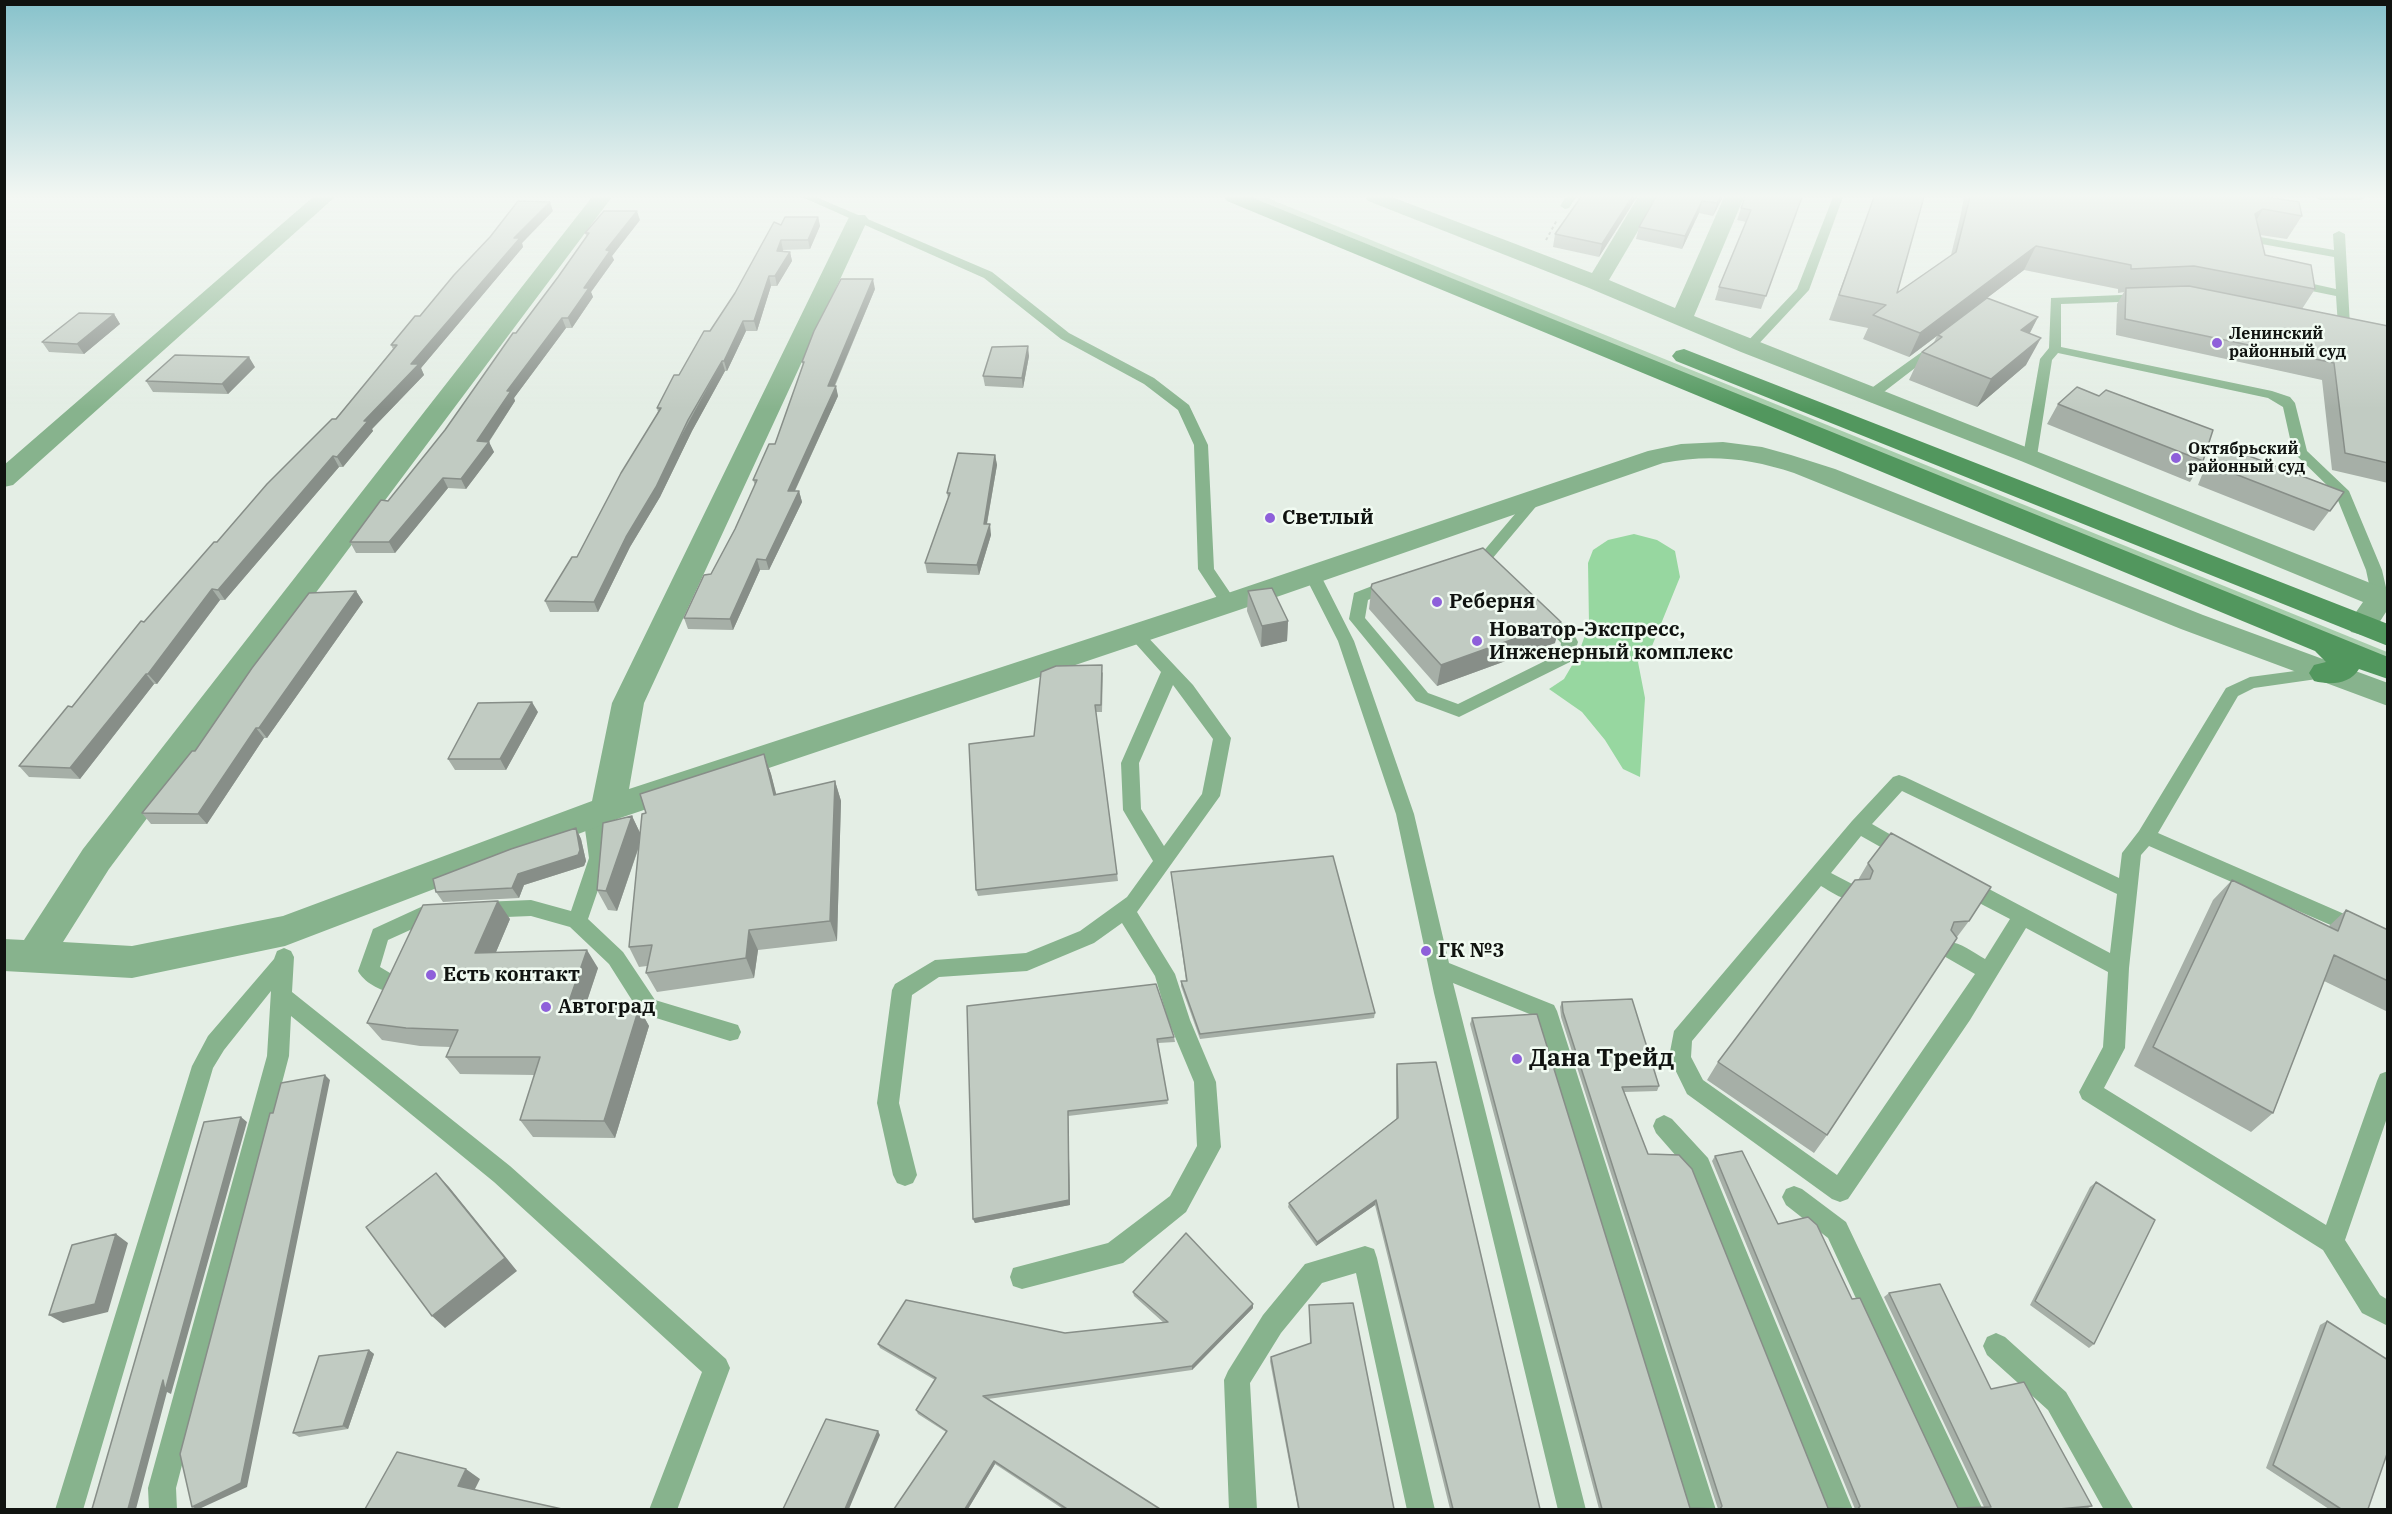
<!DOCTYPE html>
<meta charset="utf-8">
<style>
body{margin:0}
#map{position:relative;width:2392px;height:1514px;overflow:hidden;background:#e4eee5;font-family:"IBM Plex Serif",serif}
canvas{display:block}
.frame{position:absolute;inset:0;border:6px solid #101310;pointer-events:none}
</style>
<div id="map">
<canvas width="2392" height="1514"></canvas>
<div class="frame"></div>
</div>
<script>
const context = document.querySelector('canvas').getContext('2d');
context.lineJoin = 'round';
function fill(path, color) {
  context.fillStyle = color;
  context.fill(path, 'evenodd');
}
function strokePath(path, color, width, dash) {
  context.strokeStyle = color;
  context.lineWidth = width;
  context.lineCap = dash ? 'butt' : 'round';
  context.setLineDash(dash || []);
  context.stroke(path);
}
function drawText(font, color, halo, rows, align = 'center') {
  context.font = font + ' "IBM Plex Serif",serif';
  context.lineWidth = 5;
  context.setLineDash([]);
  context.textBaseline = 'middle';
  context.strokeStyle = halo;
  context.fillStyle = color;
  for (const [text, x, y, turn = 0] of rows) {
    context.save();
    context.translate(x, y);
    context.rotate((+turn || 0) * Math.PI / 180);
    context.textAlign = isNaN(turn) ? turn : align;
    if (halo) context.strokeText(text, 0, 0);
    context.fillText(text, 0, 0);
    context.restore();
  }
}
fill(new Path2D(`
 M1251 197H1265L2387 652V659Z`), '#a7cdab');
fill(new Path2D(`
 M1634 534 1657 540 1675 551 1680 577 1652 646 1638 662 1645 698 1640 777 1623 769 1605 740 1582 712 1549 689 1564 679 1578 655 1589 624 1588 563 1593 550 1608 540Z`), '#97d7a0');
strokePath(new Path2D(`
 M1546 240 1557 220`), '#a1a9a2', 2, [3, 3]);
fill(new Path2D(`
 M802 197H816L992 272 1069 333 1154 378 1189 405 1208 445 1214 569 1237 603 1235 607H1223L1198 569 1194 445 1178 410 1144 384 1061 339 984 278Z
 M1566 197H1576L1569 208 1565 209 1560 206Z
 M1833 197H1843L1809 290 1753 350H1745L1743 347 1745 344 1797 289Z
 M2315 197H2366L2361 200H2320Z
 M2339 231 2345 234 2350 326 2344 330 2338 326 2336 296 2287 286 2285 283 2291 279 2336 289 2334 257 2256 243 2258 251 2252 254 2246 251 2243 238 2249 235 2334 250 2333 234Z
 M2144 294 2148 295V301L2061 304V347L2272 391 2290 397 2295 403 2307 451 2349 491 2382 570 2388 596 2386 602 2380 603 2372 598 2366 570 2335 493 2293 452 2283 407 2268 398 2058 353 2052 360 2037 456 2035 459H2025L2023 456 2040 359 2049 348 2051 298Z
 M1937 341 1943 345 1941 348 1876 398H1866L1864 395 1866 392Z
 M1537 493 1544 497 1492 559 1468 566 1463 564 1460 561 1463 558 1482 553 1532 494Z
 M1312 569 1320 574 1354 641 1414 814 1449 963 1554 1005 1557 1011 1716 1510H1688L1537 1017 1453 983 1586 1510H1558L1434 993 1396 814 1338 641 1304 574Z
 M1393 578 1401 583 1399 587 1368 600 1365 618 1428 693 1458 704 1559 654 1561 643 1534 613 1536 609H1548L1576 638 1578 642 1572 661 1459 717 1416 701 1349 619 1354 593Z
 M1135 629 1141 630 1193 685 1231 738 1220 796 1137 912 1175 974 1190 1020 1216 1082 1221 1147 1186 1212 1123 1263 1022 1289 1013 1286 1010 1277 1013 1268 1108 1243 1170 1196 1197 1146 1194 1082 1168 1020 1155 976 1122 923 1094 943 1027 971 939 977 912 995 899 1103 917 1175 913 1183 905 1186 897 1183 893 1175 877 1103 892 990 895 984 935 960 1026 953 1080 931 1127 897 1153 861 1123 810 1121 763 1161 672 1127 634 1129 630ZM1173 685 1213 739 1202 794 1164 846 1141 809 1139 763Z
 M2325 667 2331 669 2333 673 2331 677 2254 688 2238 696 2158 833 2388 933V950L2149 846 2141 855 2129 968 2125 1048 2104 1088 2326 1225 2377 1081 2380 1074 2388 1071V1115L2345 1240 2380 1295 2388 1300V1326L2362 1313 2323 1250 2082 1099 2079 1092 2103 1047 2108 972 2026 928 1970 1020 1848 1199 1840 1202 1832 1199 1687 1094 1669 1057 1674 1031 1852 821 1893 777 1899 775 1905 777 2119 878 2122 853 2139 831 2226 688 2250 677ZM1902 791 2117 894 2110 953 1972 880 1965 878 1958 880 1955 886 1958 892 2010 919 1985 959C1972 952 1956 938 1942 943L1939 949 1942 955 1975 974 1837 1175 1703 1080 1691 1057 1692 1041 1821 886C1832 892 1843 902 1856 898L1859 892 1856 886 1831 873 1861 836 1900 858 1907 861 1914 858 1917 853 1914 848 1872 824Z
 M592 808 599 810 601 815 609 858 588 919 623 952 655 1000 738 1025 741 1032 738 1039 730 1041 640 1013 609 964 570 927 531 916 481 918 474 916 471 910 474 904 481 902 531 900 571 911 589 858 583 815 585 810Z
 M438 904 445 906 448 912 445 918 430 921 388 940 380 967 400 979 403 985 400 991C387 996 364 983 358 971L373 929 421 907Z
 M284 948 291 951 294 957 292 992 510 1166 726 1359 730 1368 677 1510H649L702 1372 494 1182 291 1016 289 1056 176 1488 177 1510H149L148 1488 267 1056 271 991 224 1050 213 1068 83 1510H55L192 1066 208 1036 274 959 277 951Z
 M1664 1115 1672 1119 1708 1158 1853 1510H1825L1691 1173 1656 1133 1653 1126 1656 1119Z
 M1794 1186 1802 1189 1846 1222 1983 1510H1954L1828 1238 1786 1205 1782 1197 1786 1189Z
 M1365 1246 1374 1249 1377 1258 1435 1510H1407L1356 1273 1322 1283 1281 1333 1250 1383 1257 1510H1229L1224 1380 1228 1371 1263 1315 1305 1264Z
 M1996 1333 2005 1337 2066 1392 2134 1510H2104L2048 1410 1987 1355 1983 1346 1987 1337Z`), '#87b38d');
fill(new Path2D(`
 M313 197H335L13 485 4 487V465Z
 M592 197H612L109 869 63 942 132 946 283 916 592 801 612 703 848 219 851 215H865L868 219 644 703 629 789 1219 596 1648 451 1681 444 1723 442 1762 447 1791 455 1835 469 2203 615 2388 683V706L2181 629 1794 473C1749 458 1709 454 1663 463L1239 610 620 818 285 946 132 978 4 971V939L24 940 83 849Z
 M1365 197H1392L1592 273 1638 197H1658L1609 280 1675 308 1724 197H1744L1694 316 2388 590V609L2373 632 2362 635 2351 632 2347 625 2363 602 2021 461 1741 352 1589 288 1368 201Z`), '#87b38d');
fill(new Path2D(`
 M1224 197H1251L2388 657V679L2359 669C2349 685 2330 685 2314 681L2309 673 2314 665 2326 662 2315 651 1227 201Z
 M1684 349 2388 624V646L1676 361 1672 356 1676 351Z`), '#52975e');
fill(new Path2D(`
 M1637 197 1599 257 1553 247 1555 234Z
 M1656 197H1723L1713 216 1699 213 1682 249 1636 239 1639 227Z
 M1802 197 1761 309 1715 300 1719 287 1746 222 1737 220 1741 208Z
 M1874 197H1924L1897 293 1951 255 1960 218 1964 197H2266L2302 216 2287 239 2260 235 2265 255 2315 289 2302 309 2388 326V483L2332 470 2322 380 2116 335 2117 304 2124 292 2118 293V289L2024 270 1987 298 2038 317 2030 333 2026 365 1977 407 1909 380 1922 352 1934 342 1937 336 1909 357 1863 339 1868 328 1829 320Z
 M553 211 522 243 523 247 421 368 424 375 372 429 373 431 343 467H339L225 600H220L157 684H154L80 779 29 777 19 766 72 707 144 622 336 419 393 349 391 345 420 316Z
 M818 217 820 226 810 249 783 250V252H790L792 261 777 286H771L757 331H746L727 371H725L692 431 660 497 630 547 598 612H550L545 601 577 557 658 412 657 408 710 331 781 225Z
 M640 220 612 256 614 260 591 292 593 297 572 328H566L514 398 515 401 489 442 494 452 466 489 448 488 395 553H356L350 542 388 501 445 430 558 277 587 237 585 233Z
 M875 289 835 386 838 396 795 491H799L802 502 769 570H760L733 630 688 629 684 618 711 574 735 529 755 485 753 480 775 444 803 365 802 362Z
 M114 314 120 324 84 354 49 352 42 342Z
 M1029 356 1023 388 985 386 983 376Z
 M255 367 228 394 153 392 146 381Z
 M2099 396 2203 461 2190 482 2047 424 2058 404Z
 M2220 445 2344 492 2314 531 2198 485 2206 465Z
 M995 455 997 465 987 524 991 535 979 575 927 573 925 563 948 498 947 493Z
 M1372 584 1555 643 1437 686 1369 609Z
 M356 591 363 602 267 738H264L207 824H151L142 813 195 751Z
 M1248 591 1288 621 1287 641 1261 647 1247 611Z
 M1103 672 1102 712H1096L1118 881 978 896 976 890 1034 736Z
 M538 712 506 770H455L448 759Z
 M764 754 771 774 776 795 835 781 841 801 837 941 758 950 754 978 657 992 646 973 647 966 639 967 629 947 639 847 617 911 608 910 597 890 632 816 640 833 646 813Z
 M576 828 581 839 586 861 584 866 524 885 519 898 443 902 436 892Z
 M1868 863 1969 921 1957 937 1827 1135 1814 1153 1707 1080 1718 1062 1858 880Z
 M1171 872 1375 1013 1374 1018 1200 1039 1181 986V981H1186Z
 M2232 880 2328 927 2346 910 2388 930V1012L2324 981 2273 1113 2251 1132 2134 1066 2213 900Z
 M510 919 496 952 598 968 585 1007 639 1008 649 1026 615 1138 533 1137 520 1120 535 1075 460 1074 446 1057 450 1047 420 1046 382 1040 367 1023Z
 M1562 1002 1659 1086 1657 1091 1624 1092 1648 1154 1828 1508 1855 1509 1712 1161 1715 1156 1778 1224 1852 1299 1958 1508 1984 1507 1884 1297 1889 1293 1991 1389 2092 1506 2086 1509H1599L1470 1024 1472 1018 1690 1508 1718 1509 1561 1017 1560 1007Z
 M967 1006 1174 1037 1175 1042 1158 1043 1168 1104 1068 1116 1070 1205 975 1223 973 1219Z
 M1397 1064 1540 1509H1450L1375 1205 1316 1246 1288 1207 1289 1203 1396 1119V1069Z
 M2096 1182 2094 1344 2089 1348 2030 1305 2090 1187Z
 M1133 1292 1253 1308 1192 1370 988 1399 1160 1509H1063L995 1464 968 1509H894L946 1432 918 1414 916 1410 935 1380 880 1348 878 1344 1065 1333 1164 1323 1134 1296Z
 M1309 1305 1394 1509H1298L1270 1361 1271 1357 1310 1344 1309 1309Z
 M2327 1321 2368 1509H2329L2266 1468 2320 1325Z
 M369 1350 374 1354 348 1429 299 1437 293 1433Z`), '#a6afa7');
fill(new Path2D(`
 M1632 197H1637L1599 257 1602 244Z
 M1720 197H1723L1713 216 1717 203Z
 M1702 201 1699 213 1682 249 1685 236Z
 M550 202 553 211 522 243 523 247 421 368 424 375 372 429 373 431 343 467 337 457 364 421 514 238Z
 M2263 209 2249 233 2255 214Z
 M637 211 640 220 612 256 614 260 591 292 593 297 572 328 568 318 584 288 606 250Z
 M818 217 820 226 810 249 808 240Z
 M781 240 783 250 780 261 777 251Z
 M2036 246 2024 270 1909 357 1920 333Z
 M790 252 792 261 777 286 775 276Z
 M769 276 771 286 757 331 754 321Z
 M873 279 875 289 830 396 828 386Z
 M114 314 120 324 84 354 77 344Z
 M2038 317 2024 344 2021 330Z
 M562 318 566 328 514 398 515 401 484 449 489 442 494 452 466 489 461 479 477 441 507 391Z
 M743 321 746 331 727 371 724 361Z
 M2041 338 2026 365 1977 407 1991 379Z
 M1028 346 1029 356 1023 388 1022 378Z
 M249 357 255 367 228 394 222 384Z
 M722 361 725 371 692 431 660 497 630 547 598 612 594 602 626 537Z
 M836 386 838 396 790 501 788 491Z
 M995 455 997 465 985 534 984 524Z
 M333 456 339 467 225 600 218 590Z
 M443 478 448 488 395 553 389 542Z
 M799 491 802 502 769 570 766 560Z
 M990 524 991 535 979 575 977 565Z
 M757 559 760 570 733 630 730 619Z
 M212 589 220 600 157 684 148 674Z
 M356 591 363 602 267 738 259 728Z
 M1288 621 1287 641 1261 647 1262 626Z
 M1561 622 1555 643 1437 686 1441 665Z
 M146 674 154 684 80 779 70 768Z
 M532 702 538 712 506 770 500 759Z
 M256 728 264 738 207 824 198 814Z
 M764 754 771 774 782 816 774 795Z
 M835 781 841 801 837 941 830 921Z
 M632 816 642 837 617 911 606 891Z
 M576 828 581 839 586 861 584 866 524 885 519 898 512 888 518 874Z
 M498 901 510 919 488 971 475 953Z
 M749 930 758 950 754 978 746 958Z
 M587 950 598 968 579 1025 567 1007Z
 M639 1008 649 1026 615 1138 604 1121Z
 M325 1075 330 1080 247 1487 199 1509H197L192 1507Z
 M1068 1111 1070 1205 975 1223 973 1219Z
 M241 1117 247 1122 171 1394 167 1392 136 1509H128L163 1380Z
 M436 1173 449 1187 517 1271 445 1328 432 1316Z
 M1376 1200 1375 1205 1316 1246 1317 1242Z
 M116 1234 128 1243 108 1312 63 1323 49 1315Z
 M1253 1304V1308L1192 1370V1366Z
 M369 1350 374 1354 348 1429 343 1426Z
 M878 1431 880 1435 849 1509H845Z
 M994 1461 995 1464 968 1509H965Z
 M466 1469 480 1479 472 1495 458 1486Z`), '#878e88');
const building = new Path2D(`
 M1581 197H1632L1602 244 1555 234Z
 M1656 197H1720L1717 203 1702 201 1685 236 1639 227Z
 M1745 197H1802L1766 296 1719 287 1751 210 1741 208Z
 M1874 197H1924L1897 293 1956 252 1970 197H2266L2299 202 2302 216 2263 209 2255 214 2265 255 2311 265 2315 289 2194 266 2131 269V265L2036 246 1920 333 1873 315 1886 305 1839 295Z
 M518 201 550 202 514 238H520L411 364H419L364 421H368L337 457 333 456 218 590 212 589 148 674H146L70 768 19 766 68 706 72 707 141 621 144 622 214 542H217L267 484 332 419H336L397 345H391L415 316H420L454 275 490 237Z
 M604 211H637L606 250 610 251 584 288H589L568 318H562L507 391H511L477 441 489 442 461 479 443 478 389 542H350L381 500 388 501 445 430 513 333H516L558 277 589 233H585Z
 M785 217H818L808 240H781L777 251 790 252 775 276H769L754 321H743L724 361H722L688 420 656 487 626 537 594 602 545 601 572 557H577L621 473 661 408H657L674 375H679L704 331H710L735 293 774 222 781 225Z
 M841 279H873L828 386H836L788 491H799L766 560 757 559 730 619 684 618 704 575 711 574 735 529 757 480H753L769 444H775L804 362H802L814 331Z
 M2189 286 2388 326V463L2345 453 2334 363 2125 319 2126 288Z
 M1987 298 2038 317 2021 330 2041 338 1991 379 1922 352 1942 337 1938 335Z
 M79 313 114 314 77 344 42 342Z
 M1028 346 1022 378 983 376 992 347Z
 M175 355 249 357 222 384 146 381Z
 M2077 387 2099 396 2106 390 2213 430 2203 461 2058 404Z
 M2220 445 2344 492 2330 511 2212 465Z
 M958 453 995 455 984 524H990L977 565 925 563 950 493H947Z
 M1483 548 1561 622 1441 665 1371 588 1372 584Z
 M1272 588 1288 621 1262 626 1248 591Z
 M356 591 259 728H256L198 814 142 813 192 751H195L252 668 309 593Z
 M1102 665 1101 705H1095L1117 874 976 890 969 744 1034 736 1041 672 1056 666Z
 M532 702 500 759H448L478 703Z
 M764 754 774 795 835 781 830 921 749 930 746 958 646 973 652 945 629 947 642 814 646 813 640 794Z
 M632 816 606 891 597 890 603 823Z
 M576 828 580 850 578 855 518 874 512 888 436 892 433 879 511 849Z
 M1891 833 1991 887 1969 921 1954 922 1951 930 1957 938 1827 1135 1718 1062 1855 880 1870 879 1873 871 1868 863Z
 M1333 856 1375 1013 1200 1034 1181 981H1187L1171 872Z
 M2232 880 2338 931 2346 910 2388 930V981L2334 955 2273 1113 2153 1047Z
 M498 901 475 953 587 950 567 1007 639 1008 604 1121 520 1120 540 1057H446L458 1030 406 1028 367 1023 423 905Z
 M1156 984 1174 1037 1157 1039 1168 1100 1068 1111 1069 1200 973 1219 967 1006Z
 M1632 999 1659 1086 1622 1087 1648 1154 1679 1155 1692 1169 1828 1508 1858 1509 1860 1506 1715 1156 1742 1151 1778 1224 1808 1217 1817 1225 1852 1299 1860 1298 1958 1508 1991 1507 1889 1293 1940 1284 1991 1389 2024 1382 2092 1506 2059 1509H1602L1472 1018 1537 1014 1690 1508 1720 1509 1722 1506 1563 1012 1562 1002Z
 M1436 1062 1540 1509H1453L1376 1200 1317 1242 1289 1203 1398 1118 1397 1064Z
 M325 1075 241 1483 192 1507 180 1454 270 1113H273L281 1083Z
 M241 1117 165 1391 163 1380 128 1509H92L204 1122Z
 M436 1173 505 1258 432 1316 366 1227Z
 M2096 1182 2155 1220 2094 1344 2035 1301Z
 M1186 1233 1253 1304 1192 1366 983 1396 1160 1509H1067L994 1461 965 1509H894L947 1431 916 1410 936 1378 878 1344 906 1300 1065 1333 1168 1322 1133 1292Z
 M116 1234 95 1304 49 1315 72 1245Z
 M1353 1303 1394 1509H1299L1271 1357 1311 1343 1309 1305Z
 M2327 1321 2388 1360V1451L2368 1509H2341L2273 1465Z
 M369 1350 343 1426 293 1433 319 1356Z
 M826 1419 878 1431 845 1509H783Z
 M397 1452 466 1469 458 1486 562 1509H365Z`);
fill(building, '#c1cbc2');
strokePath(building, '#878e88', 1.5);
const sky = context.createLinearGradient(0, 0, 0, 409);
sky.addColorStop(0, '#87c2cb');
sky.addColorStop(0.48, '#f3f7f3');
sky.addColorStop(1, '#f3f7f300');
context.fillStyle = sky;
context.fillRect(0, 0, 2392, 409);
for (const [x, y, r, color] of [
 [2217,343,6,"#8e60da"],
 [2176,458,6,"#8e60da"],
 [1270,518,6,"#8e60da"],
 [1437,602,6,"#8e60da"],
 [1477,641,6,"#8e60da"],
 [1426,951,6,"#8e60da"],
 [431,975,6,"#8e60da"],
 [546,1007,6,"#8e60da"],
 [1517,1059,6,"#8e60da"]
]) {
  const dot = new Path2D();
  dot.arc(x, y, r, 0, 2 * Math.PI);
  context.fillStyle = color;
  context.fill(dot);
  strokePath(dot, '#f1fbf2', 2);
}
drawText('bold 16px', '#101310', '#f1fbf2', [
 ["Ленинский",2229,334],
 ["районный суд",2229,352],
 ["Октябрьский",2188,449],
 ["районный суд",2188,467]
], 'left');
drawText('bold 20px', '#101310', '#f1fbf2', [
 ["Светлый",1282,518],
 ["Реберня",1449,602],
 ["Новатор-Экспресс,",1489,630],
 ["Инженерный комплекс",1489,653],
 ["ГК №3",1438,951],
 ["Есть контакт",443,975],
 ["Автоград",558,1007]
], 'left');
drawText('bold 24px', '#101310', '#f1fbf2', [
 ["Дана Трейд",1529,1059]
], 'left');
</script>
